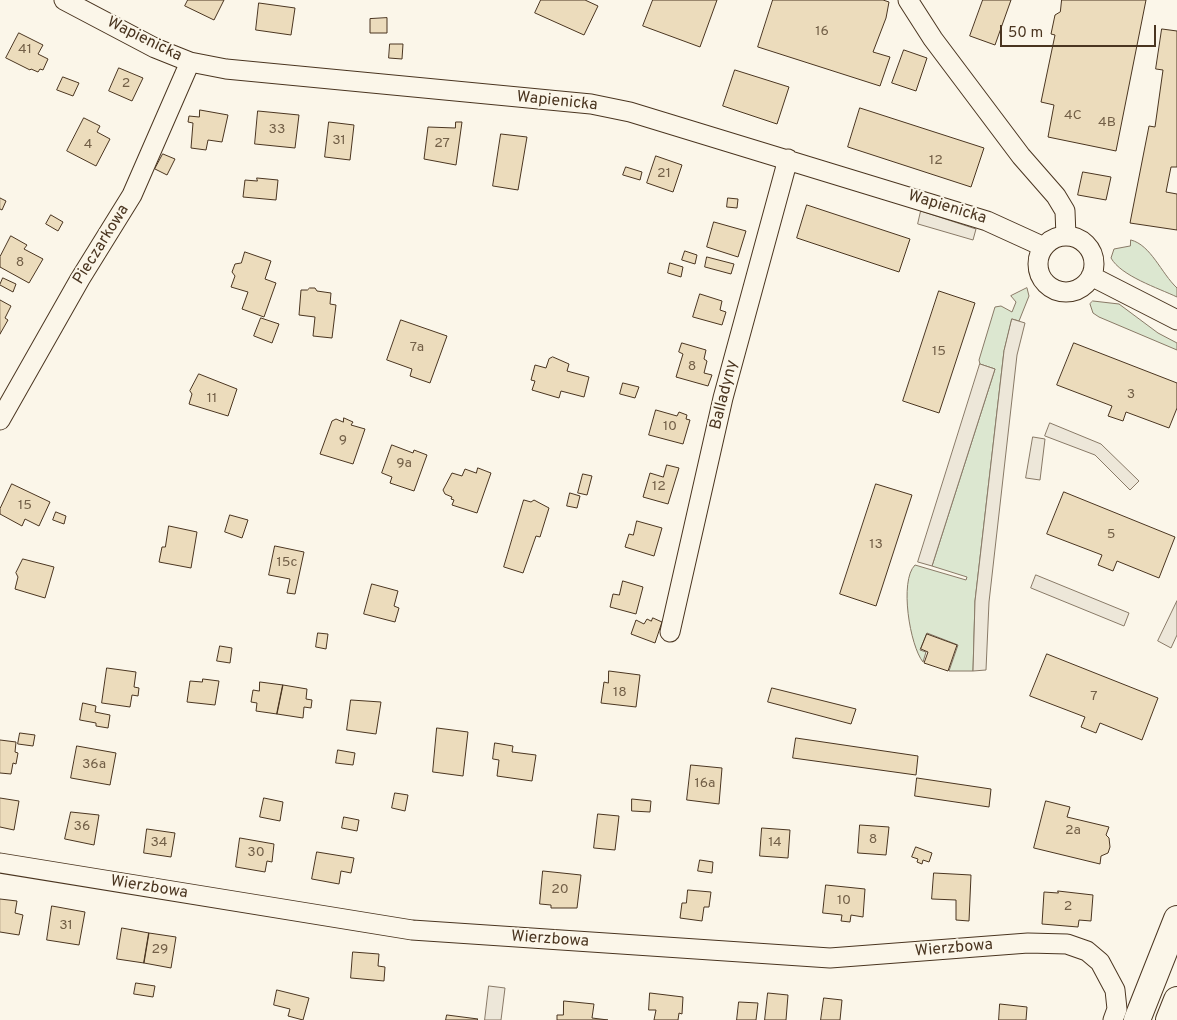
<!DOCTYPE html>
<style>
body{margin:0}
#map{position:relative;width:1177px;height:1020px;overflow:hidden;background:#fbf6e9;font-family:Overpass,sans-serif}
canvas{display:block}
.scale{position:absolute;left:1000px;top:25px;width:156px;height:22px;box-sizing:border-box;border:2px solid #4a3520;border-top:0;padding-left:6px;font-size:15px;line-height:18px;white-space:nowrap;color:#4a3520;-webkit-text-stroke:4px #fbf6e9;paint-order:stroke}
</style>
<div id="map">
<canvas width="1177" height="1020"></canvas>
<div class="scale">50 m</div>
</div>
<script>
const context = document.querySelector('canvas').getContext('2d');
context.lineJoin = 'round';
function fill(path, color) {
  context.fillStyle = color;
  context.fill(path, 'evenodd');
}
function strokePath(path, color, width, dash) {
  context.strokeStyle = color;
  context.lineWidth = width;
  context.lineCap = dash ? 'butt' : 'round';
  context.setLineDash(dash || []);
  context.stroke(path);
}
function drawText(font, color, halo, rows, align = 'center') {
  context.font = font + ' Overpass,sans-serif';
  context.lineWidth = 4;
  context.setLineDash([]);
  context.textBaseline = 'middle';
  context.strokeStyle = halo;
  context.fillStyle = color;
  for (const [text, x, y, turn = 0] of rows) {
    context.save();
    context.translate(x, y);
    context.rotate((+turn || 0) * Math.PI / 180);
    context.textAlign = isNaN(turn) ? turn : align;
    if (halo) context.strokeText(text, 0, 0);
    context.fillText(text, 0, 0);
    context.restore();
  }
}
const green = new Path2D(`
 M1131 240C1151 245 1161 273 1177 288V297C1158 288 1121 276 1111 258L1114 249 1130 246Z
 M1027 288 1029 296 1019 321 1012 319 1004 351 975 601 973 671H949L958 645 927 633 920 650 926 652 923 662C910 646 899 581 915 565L966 580 967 577 932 566 995 369 980 364 979 360 995 307 1001 306 1012 312 1016 302 1011 296Z
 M1093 301 1119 304 1158 333 1177 343V350L1099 317 1093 313 1090 304Z`);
fill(green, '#dce7d0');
strokePath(green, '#887966', 1);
const parking = new Path2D(`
 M921 211 976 229 973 240 918 224Z
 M1012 319 1025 323 1017 355 989 602 986 670 973 671 975 601 1004 351Z
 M980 364 995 369 932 566 918 562Z
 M1050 423 1101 444 1139 481 1130 490 1095 455 1045 436Z
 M1033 437 1045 439 1040 480 1026 478Z
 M1036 575 1129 613 1124 626 1031 588Z
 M1177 601V635L1171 648 1158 641Z
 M489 986 505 988 501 1020H485Z`);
fill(parking, '#ede7d9');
strokePath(parking, '#887966', 1);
const building = new Path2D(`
 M188 0H224L214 20 185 6Z
 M541 0H585L598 6 584 35 535 13Z
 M653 0H717L700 47 643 26Z
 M773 0H883L889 2 886 18 873 52 890 57 880 86 758 47Z
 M983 0H1011L995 45 970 36Z
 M1062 0H1146L1116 151 1048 137 1054 105 1041 102 1055 35 1051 34 1055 15 1060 12Z
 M259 3 295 8 291 35 256 30Z
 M387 18V33H370V19Z
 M1162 29 1177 31V167H1171L1166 192 1177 194V230L1130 223 1149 126 1155 127 1163 70 1156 69Z
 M19 33 43 45 38 54 48 59 43 70 40 69 38 72 31 69 30 70 6 58Z
 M390 44H403L402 59 389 58Z
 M904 50 927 58 916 91 892 83Z
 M119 68 143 78 132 101 109 91Z
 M735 70 789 87 777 124 723 106Z
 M63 77 79 83 73 96 57 90Z
 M860 108 984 148 971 187 848 147Z
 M200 110 228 115 222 142 208 140 206 150 191 148 193 123 188 122 189 116 199 117Z
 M258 111 299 115 295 148 255 144Z
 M84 118 100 126 97 132 110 139 96 166 67 151Z
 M329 122 354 125 350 160 325 157Z
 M456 122H462L456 165 424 159 428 127 455 128Z
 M501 134 527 137 518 190 493 186Z
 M163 154 175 159 167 175 155 169Z
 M656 156 682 165 673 192 647 183Z
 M626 167 642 172 640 180 623 175Z
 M1083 172 1111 177 1106 200 1078 195Z
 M257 178 278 180 276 200 243 197 245 180 257 181Z
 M0 198 6 201 2 210 0 209Z
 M728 198 738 199 737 208 727 207Z
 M807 205 910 239 899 272 797 238Z
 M51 215 63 222 58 231 46 224Z
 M714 222 746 231 738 257 707 247Z
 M11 236 27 245 24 249 43 259 29 283 0 267V257Z
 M685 251 697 255 695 264 682 260Z
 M245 252 271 261 265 279 276 283 264 317 242 309 248 292 231 287 235 276 232 272 235 264 241 263Z
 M707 257 734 264 731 274 705 267Z
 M670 263 683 267 681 277 668 273Z
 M3 278 16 284 13 292 0 285Z
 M310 288H315L317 291 331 293 330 304 336 305 332 338 313 336 315 317 299 315 301 290H307Z
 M939 291 975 303 939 413 903 401Z
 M700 294 722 301 720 310 726 312 722 325 693 317Z
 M0 300 11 306 5 318 8 320 0 334Z
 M261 318 279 324 272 343 254 336Z
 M401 320 447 336 430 383 410 376 412 369 387 360Z
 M682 343 706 350 704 359 707 361 704 373 712 375 708 386 676 377 683 354 679 352Z
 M1074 343 1177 383V408L1169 428 1126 412 1123 421 1108 416 1112 406 1057 385Z
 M553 357 569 364 567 371 589 377 584 397 561 391 559 398 532 390 535 381 531 380 535 365 546 368 549 359Z
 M199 374 237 389 228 416 189 404 192 394 190 391Z
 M623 383 639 387 635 398 620 394Z
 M656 410 677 416 679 412 687 415 686 419 690 420 683 444 649 435Z
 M344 418 353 422 351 425 365 429 353 464 320 454 332 421 336 419 343 422Z
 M392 445 413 453 414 450 427 455 414 491 390 483 392 477 382 473Z
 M667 465 679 468 668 504 643 497 650 473 663 477Z
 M478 468 491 473 477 513 452 505 454 500 451 499 452 497 445 494 443 490 452 473 462 476 465 469 476 473Z
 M583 474 592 476 587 495 578 493Z
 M12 484 50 502 39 526 25 519 22 526 0 514V509Z
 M876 484 912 495 876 606 840 594Z
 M1064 492 1175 537 1159 578 1117 561 1113 571 1098 565 1102 555 1047 534Z
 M570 493 580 496 577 508 567 506Z
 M524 500 531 502 534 500 549 508 540 537 536 536 523 573 504 567Z
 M56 512 66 516 64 524 53 520Z
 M230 515 248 520 242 538 225 532Z
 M637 521 662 528 654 556 625 547 629 534 633 535Z
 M169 526 197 532 191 568 159 562 162 547H165Z
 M275 546 304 552 295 594 287 593 290 579 269 575Z
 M23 559 54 567 45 598 15 589 18 577 16 573Z
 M623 581 643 587 636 614 610 607 613 594 619 595Z
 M372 584 398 591 394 606 399 608 395 622 364 614Z
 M653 618 662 622 655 643 631 634 636 620 644 624 647 619 651 621Z
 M318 633 328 634 326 649 316 647Z
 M927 634 957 645 948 671 924 663 928 652 921 649Z
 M220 646 232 648 230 663 217 661Z
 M1047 654 1158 698 1142 740 1100 723 1096 733 1081 727 1085 717 1030 696Z
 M107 668 136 672 134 687 139 688 138 696 132 695 130 707 102 703Z
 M609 671 640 675 636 707 601 703 604 682 608 683Z
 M203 679 219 681 215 705 187 702 190 681 202 682Z
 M260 682 283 685 277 714 256 711 257 703 251 702 253 690 259 691Z
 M283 685 307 689 306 699 312 700 311 708 304 707 303 718 277 714Z
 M772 688 856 709 851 724 768 702Z
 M351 700 381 702 376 734 347 730Z
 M83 703 96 706 95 712 110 715 108 728 96 726V723L80 720Z
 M437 728 468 732 463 776 433 772Z
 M20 733 35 735 33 746 18 744Z
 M796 738 918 756 916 775 793 758Z
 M0 740 16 742 15 752 18 753 16 764 13 763 11 774 0 773Z
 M495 743 513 746 512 752 536 755 532 781 497 776 499 760 493 759Z
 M77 746 116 753 110 785 71 778Z
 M338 750 355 753 353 765 336 763Z
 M691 765 722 768 719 804 687 800Z
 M917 778 991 789 989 807 915 796Z
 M395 793 408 795 405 811 392 808Z
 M0 798 19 801 14 830 0 827Z
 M264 798 283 802 280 821 260 817Z
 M632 799 651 801 650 812 632 811Z
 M1046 801 1070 807 1067 817 1109 827 1106 835 1109 838 1110 847 1108 853 1101 856 1100 864 1034 848Z
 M71 812 99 815 94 845 65 839Z
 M598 814 619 816 615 850 594 848Z
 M344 817 359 820 357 831 342 828Z
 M860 825 889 827 886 855 858 853Z
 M762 828 790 830 788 858 760 856Z
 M147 829 175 833 171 857 144 853Z
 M240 838 274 844 272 862 267 861 265 872 236 867Z
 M916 847 932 853 929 862 923 860 922 864 917 862 918 859 912 857Z
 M317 852 354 858 351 873 341 871 339 884 312 879Z
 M700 860 713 862 712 873 698 871Z
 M543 871 581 875 577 908H551V905L540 904Z
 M934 873 971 875 969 921 956 920V900L932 899Z
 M826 885 865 889 863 917 851 915 850 922 841 921 842 915 823 913Z
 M688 890 711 892 709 907H704L702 921 680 918 682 903H686Z
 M1058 891 1093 895 1091 921 1079 920 1078 927 1042 924 1044 892 1058 893Z
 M0 899 17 901 15 913 23 915 19 935 0 932Z
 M52 906 85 912 79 945 47 940Z
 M122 928 149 933 144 963 117 959Z
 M149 933 176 937 171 968 144 963Z
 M353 952 379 954 378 966 385 967 384 981 351 978Z
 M136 983 155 986 153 997 134 994Z
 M277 990 309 998 303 1020 288 1016 290 1009 274 1005Z
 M650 993 683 997 682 1014 679 1013 678 1020H654L656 1010H649Z
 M768 993 788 995 786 1020H765Z
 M824 998 842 1000 840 1020H821Z
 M564 1001 594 1004 592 1018 608 1020H557V1015H563Z
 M739 1002 758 1003 756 1020H737Z
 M1000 1004 1027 1007 1026 1020H999Z
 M447 1015 478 1019 477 1020H446Z`);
fill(building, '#ecdcbc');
strokePath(building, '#4a3520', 1);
const street = new Path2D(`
 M64 0 155 48 190 62 226 69 591 104 630 112 987 221 1044 247
 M908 0 933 39 1021 156 1056 196 1065 211 1066 236
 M1038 264a28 28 0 1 1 56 0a28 28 0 1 1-56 0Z
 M1091 276 1177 320
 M0 420 80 279 132 195 190 62
 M670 632 723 398 788 159
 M0 863 412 930 830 958 1028 943 1067 944 1087 951 1100 962 1115 990 1117 1009 1113 1020`);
const secondary = new Path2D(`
 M1137 1020 1177 919
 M1169 1020 1177 1000`);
strokePath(street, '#4a3520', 21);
strokePath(secondary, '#4a3520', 28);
strokePath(street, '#fbf6e9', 19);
strokePath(secondary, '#fbf6e9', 26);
drawText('14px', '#725f47', null, [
 ["16",822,32],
 ["41",25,50],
 ["2",126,84],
 ["4C",1073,116],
 ["4B",1107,123],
 ["33",277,130],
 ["31",339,141],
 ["27",442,144],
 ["4",88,145],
 ["12",936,161],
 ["21",664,174],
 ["8",20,263],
 ["7a",417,348],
 ["15",939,352],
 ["8",692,367],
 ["3",1131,395],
 ["11",212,399],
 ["10",670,427],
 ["9",343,441],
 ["9a",404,464],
 ["12",659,487],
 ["15",25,506],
 ["5",1111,535],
 ["13",876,545],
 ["15c",287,563],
 ["18",620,693],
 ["7",1094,697],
 ["36a",94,765],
 ["16a",705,784],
 ["36",82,827],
 ["2a",1073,831],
 ["8",873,840],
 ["34",159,843],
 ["14",775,843],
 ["30",256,853],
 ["20",560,890],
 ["10",844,901],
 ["2",1068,907],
 ["31",66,926],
 ["29",160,950]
]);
drawText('16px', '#4a3520', '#fbf6e9', [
 ["Wapienicka",144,40,26],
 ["Wapienicka",557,102,6],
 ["Wapienicka",947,208,17],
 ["Pieczarkowa",102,245,-58],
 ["Balladyny",725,395,-76],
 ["Wierzbowa",149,888,9],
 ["Wierzbowa",550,940,4],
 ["Wierzbowa",954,949,-5]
]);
</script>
